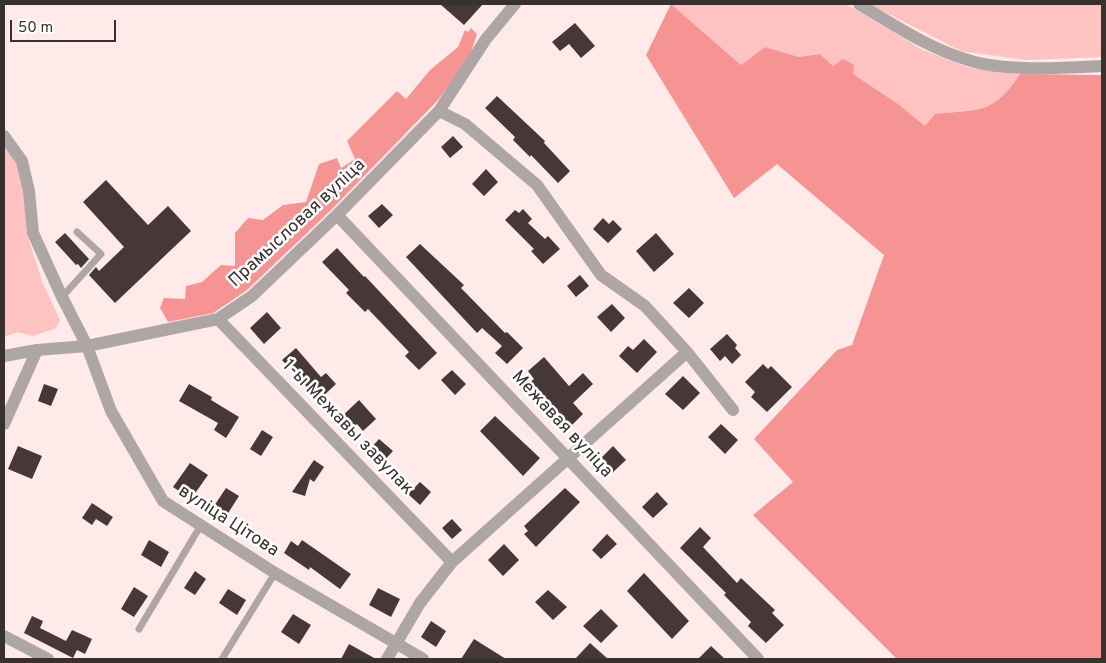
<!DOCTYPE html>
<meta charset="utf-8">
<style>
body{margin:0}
#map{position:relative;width:1106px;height:663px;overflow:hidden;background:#fdeae9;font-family:Overpass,sans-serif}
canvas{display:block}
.frame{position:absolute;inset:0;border:5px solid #383130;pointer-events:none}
.scale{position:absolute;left:10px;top:20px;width:106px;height:22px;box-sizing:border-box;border:2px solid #383130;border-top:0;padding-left:6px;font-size:15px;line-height:18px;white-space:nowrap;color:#383130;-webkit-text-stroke:4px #fff;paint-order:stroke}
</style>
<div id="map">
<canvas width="1106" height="663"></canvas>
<div class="frame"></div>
<div class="scale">50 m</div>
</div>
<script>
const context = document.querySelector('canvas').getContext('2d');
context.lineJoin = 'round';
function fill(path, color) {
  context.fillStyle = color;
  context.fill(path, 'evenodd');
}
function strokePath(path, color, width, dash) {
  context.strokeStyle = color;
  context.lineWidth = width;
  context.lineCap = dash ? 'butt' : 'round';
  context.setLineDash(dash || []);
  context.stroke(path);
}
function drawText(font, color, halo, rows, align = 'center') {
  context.font = font + ' Overpass,sans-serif';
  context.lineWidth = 5;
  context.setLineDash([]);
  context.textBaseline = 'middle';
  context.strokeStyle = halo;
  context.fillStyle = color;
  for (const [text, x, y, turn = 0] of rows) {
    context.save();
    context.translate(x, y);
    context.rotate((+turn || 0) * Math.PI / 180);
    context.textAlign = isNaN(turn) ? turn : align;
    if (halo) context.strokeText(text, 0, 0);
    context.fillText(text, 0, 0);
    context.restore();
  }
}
fill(new Path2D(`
 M671 4H846L923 50 967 67 1020 74C993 115 980 109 935 114L925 126 898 104 853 74 833 66 820 54 799 57 765 47 741 65Z
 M869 4H1102V57L1026 60 961 51Z
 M4 141 18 161 25 191 27 234 43 284 60 320 56 328 33 336 18 332 4 337Z`), '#fec2c0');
fill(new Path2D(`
 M671 4 741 65 765 47 799 57 820 54 833 66 843 59 854 65 853 74 898 104 925 126 935 114C980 109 993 115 1020 74L1102 75V659H897L753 515 793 482 754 439 837 350 852 345 884 255 777 164 734 198 646 55Z
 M471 28 477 34 468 60 438 100 332 209 247 290 213 313 168 322 160 308 164 298 185 299 186 286 202 282 221 265 235 266V233L248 218 263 220 283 205 306 202 319 164 337 158 341 168 355 159 347 141 397 91 406 99 430 70 458 47 465 30 468 32Z`), '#f69493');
fill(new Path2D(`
 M440 4H483L464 25Z
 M575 23 595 46 581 58 569 44 560 51 552 42Z
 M497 96 545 141 544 143 570 171 558 183 531 155 530 157 513 140 515 137 485 108Z
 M453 136 463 147 450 158 441 147Z
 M486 169 498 182 484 196 472 184Z
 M106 180 148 225 168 206 191 231 115 303 89 275 96 267 99 271 124 247 83 202Z
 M382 204 393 215 379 228 368 216Z
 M523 209 532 219 528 223 545 239 548 236 560 249 543 264 531 251 534 249 505 220 515 210 519 213Z
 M603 218 609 224 613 220 622 229 608 243 593 229Z
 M65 233 89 259 81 268 78 264 76 265 55 242Z
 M656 233 674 254 654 272 636 251Z
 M420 244 464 285 461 288 505 333 507 332 523 348 507 364 495 353 502 346 482 328 477 333 406 257Z
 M337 248 364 277 365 276 437 353 419 370 405 356 409 352 368 309 365 312 346 293 349 290 322 262Z
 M580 275 589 286 576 297 567 286Z
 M689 288 704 303 689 318 673 303Z
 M612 304 625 318 611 332 597 317Z
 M267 312 281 328 264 344 250 328Z
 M727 334 737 345 735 348 741 355 732 364 725 356 720 361 710 349Z
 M644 339 657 352 637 373 619 356 628 346 633 350Z
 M296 348 321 377 326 373 336 384 319 400 282 360Z
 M544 357 569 386 583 373 593 384 573 403 583 414 567 430 526 386 534 379 528 371Z
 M763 364 768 369 771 366 792 387 767 412 751 397 755 392 745 382Z
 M452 370 466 384 455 395 441 380Z
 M683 376 700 393 683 410 665 394Z
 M44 384 58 389 51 406 38 401Z
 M189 384 212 397 211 400 239 417 226 438 214 430 218 423 179 401Z
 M359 400 376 419 363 431 357 424 347 433 337 421Z
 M495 416 540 458 523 476 480 431Z
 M721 424 738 440 725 454 708 437Z
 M262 430 273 437 261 456 250 449Z
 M379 439 393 451 381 464 368 451Z
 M18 446 42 456 32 479 8 469Z
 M613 446 626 460 611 474 598 461Z
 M314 460 324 467 314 482 310 479 305 496 292 492Z
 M190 463 208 475 191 499 173 487Z
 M420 482 431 492 420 505 408 494Z
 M226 488 239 496 225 518 212 509Z
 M565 488 580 502 536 547 524 534 528 531 524 526Z
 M657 492 668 504 653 518 642 507Z
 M92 503 113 517 107 526 96 519 92 525 82 518Z
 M452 519 462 530 452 539 442 528Z
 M700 527 711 538 703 547 737 583 741 578 775 610 772 613 784 625 766 643 748 626 751 622 724 595 726 593 680 548Z
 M607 534 617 544 601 559 592 550Z
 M149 540 169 552 161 567 141 555Z
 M302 540 351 574 340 589 310 567 309 570 284 553 291 541 298 546Z
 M504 544 519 560 503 576 488 560Z
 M195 571 206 579 195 595 184 588Z
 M644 573 689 621 672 639 627 591Z
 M134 587 148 596 134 617 121 609Z
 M378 588 400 599 391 617 369 605Z
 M228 589 246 600 237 615 219 603Z
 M548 590 567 607 553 620 535 602Z
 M601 609 618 626 601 643 583 626Z
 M293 614 311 625 299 644 281 632Z
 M32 616 43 621 40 628 66 641 72 630 92 639 85 654 77 650 73 658 24 633Z
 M431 621 446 631 436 647 421 637Z
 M474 639 506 659H461Z
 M590 643 608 659H575Z
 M349 644 376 659H341Z
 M711 646 725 659H698Z`), '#473838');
strokePath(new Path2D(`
 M62 297 101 254 77 232
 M139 629 201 525
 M222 659 275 573`), '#aea6a5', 7);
strokePath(new Path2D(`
 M859 4C894 25 928 48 968 60 1006 72 1062 68 1102 66
 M439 111 465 124 537 185 601 275 645 306 687 352 733 410
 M4 136 22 161 29 191 33 233 62 297 87 346 111 411 163 501 275 573 423 659
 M337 215 758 659
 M218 319 452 562
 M4 356 37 350 87 346 218 319 252 296 337 215 439 111 486 39 515 4
 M4 424 37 350
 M4 636 48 659
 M387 659 420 603 452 562 687 352`), '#aea6a5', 12);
drawText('18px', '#383130', '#fff', [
 ["Прамысловая вуліца",298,224,-43],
 ["Межавая вуліца",561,425,47],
 ["1-ы Межавы завулак",347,428,46],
 ["вуліца Цітова",228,522,33]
]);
</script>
